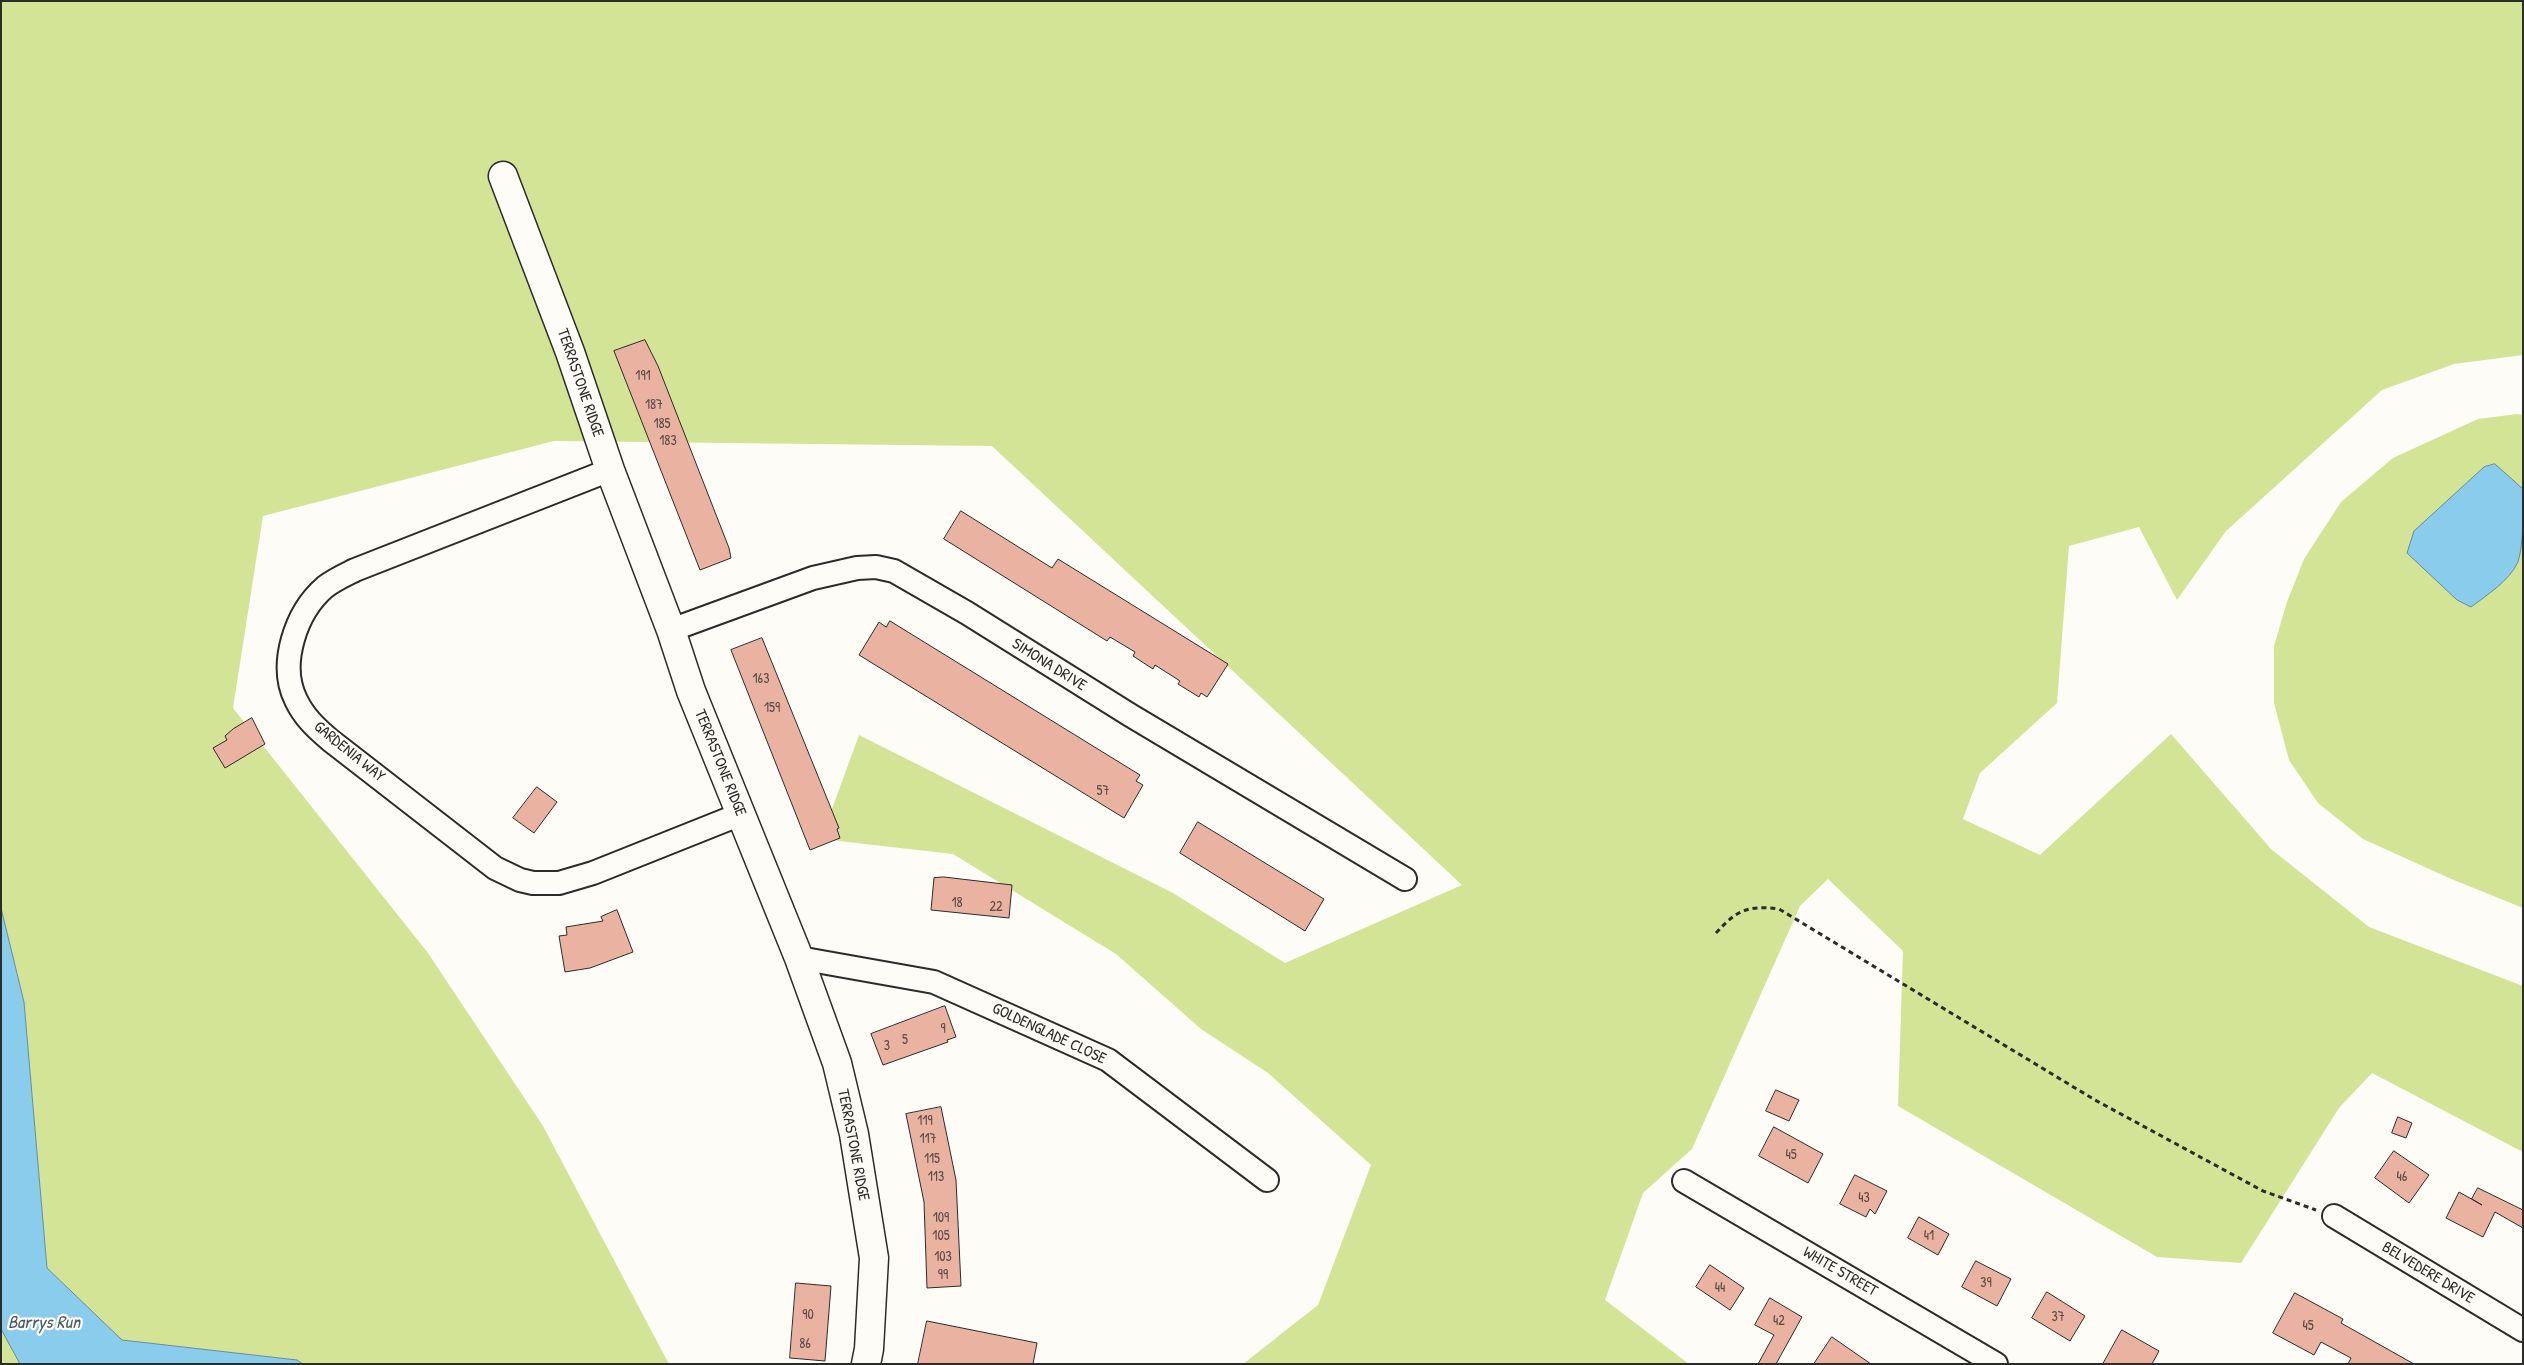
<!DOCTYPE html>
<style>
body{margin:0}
#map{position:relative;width:2524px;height:1365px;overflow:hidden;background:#fdfcf7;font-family:"Patrick Hand",sans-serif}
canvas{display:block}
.frame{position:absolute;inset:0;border:2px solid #2b2b2b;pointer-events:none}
</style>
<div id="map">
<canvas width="2524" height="1365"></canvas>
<div class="frame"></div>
</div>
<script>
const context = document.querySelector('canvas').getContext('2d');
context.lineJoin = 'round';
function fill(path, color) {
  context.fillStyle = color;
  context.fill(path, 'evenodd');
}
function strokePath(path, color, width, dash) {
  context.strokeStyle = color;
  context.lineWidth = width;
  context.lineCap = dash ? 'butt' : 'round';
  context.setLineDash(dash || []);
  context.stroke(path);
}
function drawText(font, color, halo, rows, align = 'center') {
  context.font = font + ' "Patrick Hand",sans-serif';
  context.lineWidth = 4.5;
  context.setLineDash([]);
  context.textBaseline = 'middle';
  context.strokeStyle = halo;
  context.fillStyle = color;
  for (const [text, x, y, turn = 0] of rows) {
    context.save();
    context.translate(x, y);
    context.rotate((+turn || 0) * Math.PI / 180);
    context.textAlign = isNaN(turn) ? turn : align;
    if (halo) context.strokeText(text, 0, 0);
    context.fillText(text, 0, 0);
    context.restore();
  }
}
fill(new Path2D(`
 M1 1H2523V355L2454 364 2382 390 2226 531 2177 600 2139 527 2069 546 2057 703 1980 773 1963 819 2040 855 2171 734 2271 849 2369 927 2523 986V1152L2372 1073 2339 1108 2241 1263 2157 1257 1898 1106 1903 951 1828 879 1800 906 1692 1149 1643 1193 1605 1300 1689 1364H1243L1318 1305 1371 1165 1268 1073 1201 1029 1116 954 953 854 821 839 859 735 1173 893 1285 963 1462 885 992 446 554 441 263 516 233 708 428 953 543 1126 669 1364H303L297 1360 121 1340 47 1268 24 1002 1 908Z
 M2517 414 2523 415V908L2449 878 2363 839 2318 803 2289 760 2274 703V646L2287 602 2304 559 2341 502 2393 458 2478 419Z
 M1 1329 20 1364H1Z`), '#d3e497');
const water = new Path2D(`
 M2495 464 2523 489C2523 511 2524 542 2518 562 2509 581 2487 595 2471 607L2457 600 2407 553 2414 531 2484 467Z
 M1 908 24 1002 47 1268 122 1340 297 1360 303 1364H20L1 1329Z`);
fill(water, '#8acceb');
strokePath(water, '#648c9e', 1);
const building = new Path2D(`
 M645 340 658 366 729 548 731 558 700 570 614 351Z
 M961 511 1052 568 1058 559 1228 664 1207 697 1201 693 1199 697 1178 684 1180 681 1155 665 1153 669 1133 656 1135 652 1110 637 1107 641 944 539Z
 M890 621 1140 775 1136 781 1143 785 1124 818 859 655 879 622 886 627Z
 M762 638 839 828 837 829 840 838 810 850 731 650Z
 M252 718 265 744 225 768 213 748 227 740 225 736 233 729Z
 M537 787 557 802 534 833 513 818Z
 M1198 822 1324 899 1305 931 1180 853Z
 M944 877 1012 885 1009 918 931 910 934 878Z
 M617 910 633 952 590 968 565 972 559 936 567 935 566 927 603 921 601 917Z
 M945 1006 956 1037 947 1040 948 1042 883 1065 871 1034Z
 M1776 1090 1799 1100 1789 1121 1766 1111Z
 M941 1107 956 1180 961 1286 927 1288 924 1202 906 1114Z
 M2398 1117 2412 1123 2406 1138 2392 1133Z
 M1774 1127 1823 1154 1808 1183 1759 1156Z
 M2394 1151 2429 1175 2409 1203 2375 1178Z
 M1855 1175 1887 1191 1875 1214 1870 1209 1866 1217 1840 1204Z
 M2478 1188 2523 1210V1228L2495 1212 2483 1237 2446 1218 2459 1192 2482 1205 2472 1199Z
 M1919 1217 1949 1234 1938 1255 1908 1238Z
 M1976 1261 2011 1279 1997 1306 1962 1287Z
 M1710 1265 1744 1288 1730 1310 1696 1287Z
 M796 1283 831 1286 825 1361 790 1358Z
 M2047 1292 2085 1316 2070 1341 2032 1318Z
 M2295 1293 2343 1319 2341 1323 2414 1364H2348L2351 1358 2321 1342 2314 1355 2273 1333Z
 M1770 1298 1802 1317 1776 1364H1758L1774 1335 1755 1325Z
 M927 1321 1037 1343 1033 1364H918Z
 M2122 1330 2159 1351 2152 1364H2103Z
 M1832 1337 1871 1364H1814Z`);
fill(building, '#eab2a0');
strokePath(building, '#2b2b2b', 1);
const street = new Path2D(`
 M610 470 355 570C345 575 334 580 325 587 296 612 278 664 296 700 304 717 316 728 330 740L495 868 520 880 533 883H559L593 873 741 814
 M671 630 813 578 857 568 876 567 894 571 967 613 1130 715 1405 879
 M799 958 934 982 1108 1060 1267 1180
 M1684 1181 1996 1364
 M2334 1216 2523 1330`);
const secondary = new Path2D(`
 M503 176 570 352 610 470 671 630 691 691 799 958 837 1063 854 1134 874 1258 869 1349 866 1364`);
strokePath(street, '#2b2b2b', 26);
strokePath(secondary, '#2b2b2b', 31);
strokePath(new Path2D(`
 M1716 933C1737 910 1747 905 1779 909L2095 1100 2263 1191 2316 1210`), '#2b2b2b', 3, [5, 4]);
strokePath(street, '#fdfcf7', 22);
strokePath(secondary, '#fdfcf7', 28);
drawText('14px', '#5b4d48', null, [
 ["191",643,376],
 ["187",654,405],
 ["185",662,424],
 ["183",668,441],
 ["163",761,679],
 ["159",772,708],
 ["57",1103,791],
 ["18",957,903],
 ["22",996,907],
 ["9",943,1029],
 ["5",905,1040],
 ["3",887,1046],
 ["119",925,1121],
 ["117",928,1139],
 ["45",1791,1155],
 ["115",932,1159],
 ["113",936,1177],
 ["46",2402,1177],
 ["43",1864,1198],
 ["109",941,1218],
 ["105",941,1236],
 ["41",1929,1236],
 ["103",943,1257],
 ["99",943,1275],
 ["39",1986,1283],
 ["44",1720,1288],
 ["90",808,1315],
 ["37",2058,1317],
 ["42",1779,1321],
 ["45",2308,1326],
 ["86",805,1344]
]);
drawText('16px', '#2b2b2b', '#fdfcf7', [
 ["TERRASTONE RIDGE",580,383,71],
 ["SIMONA DRIVE",1049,665,32],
 ["GARDENIA WAY",349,752,39],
 ["TERRASTONE RIDGE",720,763,68],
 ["GOLDENGLADE CLOSE",1049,1034,25],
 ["TERRASTONE RIDGE",853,1145,79],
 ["WHITE STREET",1840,1272,30],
 ["BELVEDERE DRIVE",2428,1273,31]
]);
drawText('italic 18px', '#485b65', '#fdfcf7', [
 ["Barrys Run",44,1323]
]);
</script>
